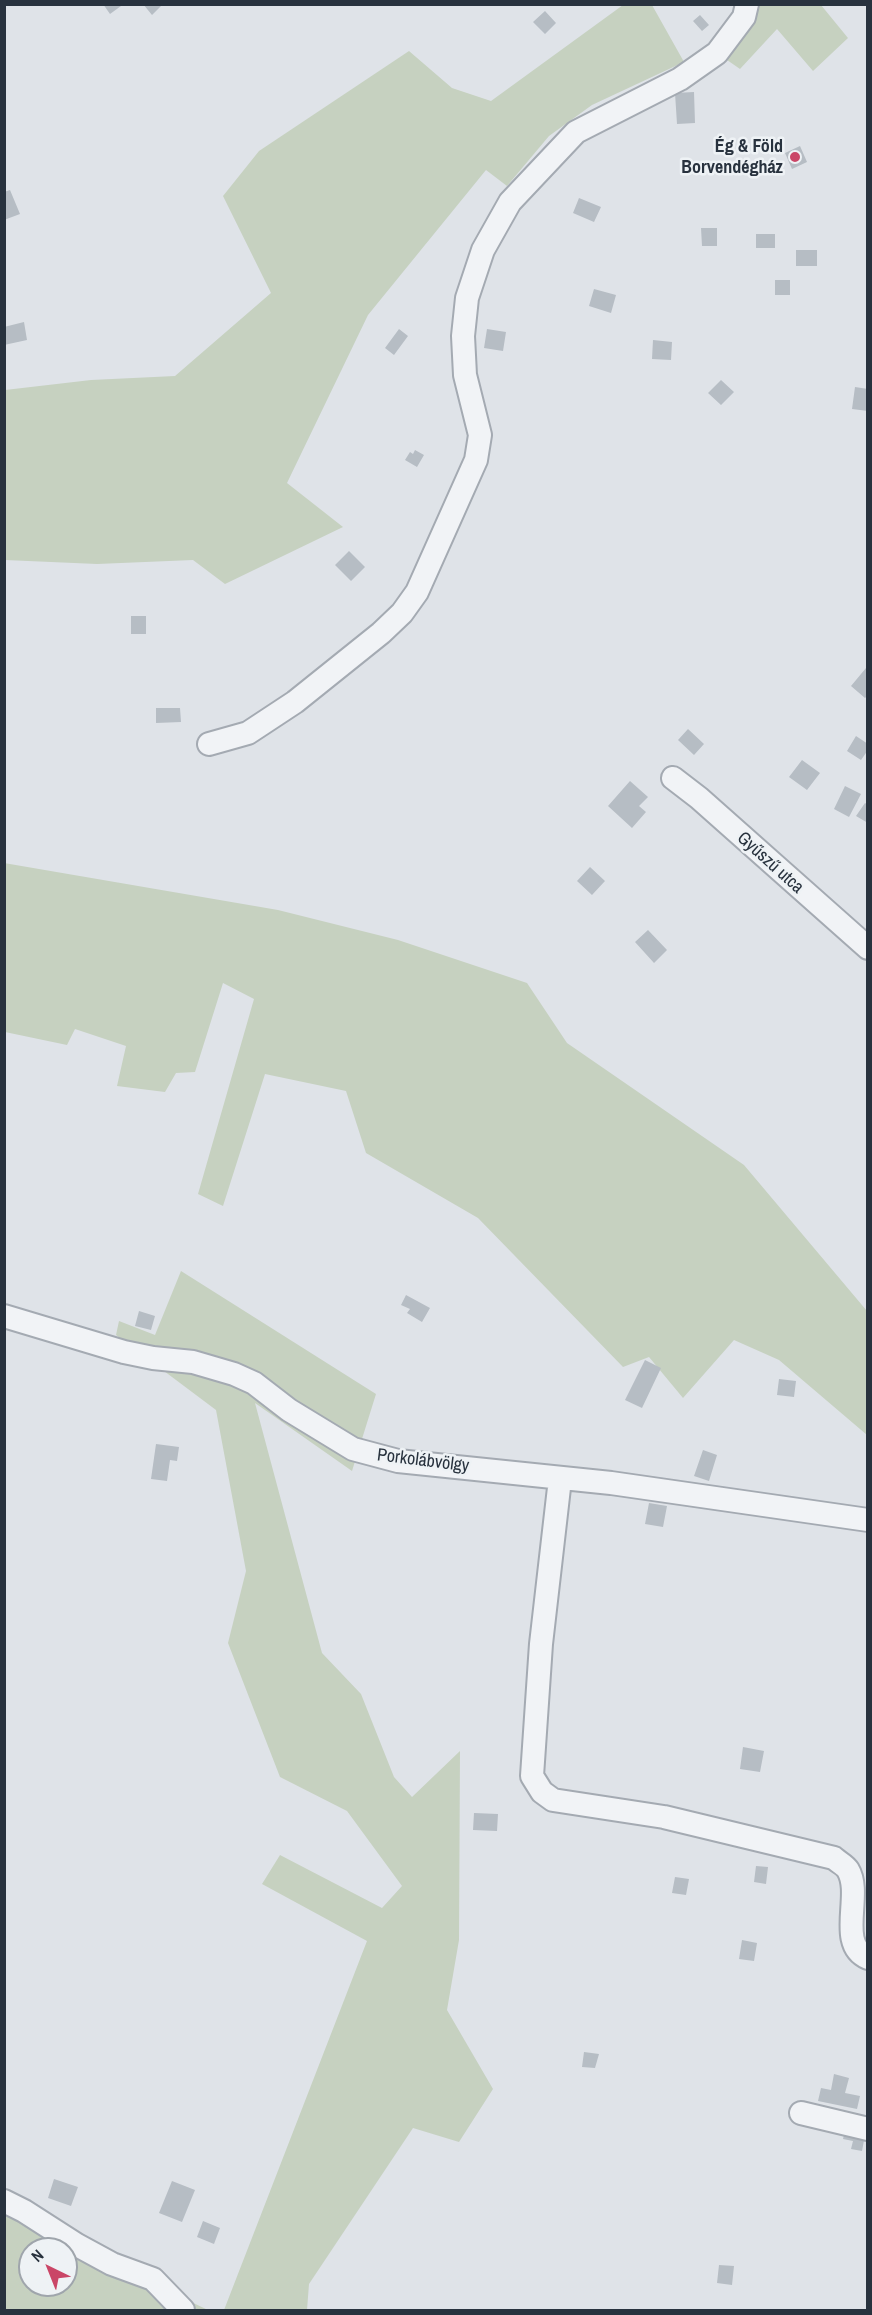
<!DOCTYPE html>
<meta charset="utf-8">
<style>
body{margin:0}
#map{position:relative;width:872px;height:2315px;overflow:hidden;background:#dfe3e8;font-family:"Archivo Narrow",sans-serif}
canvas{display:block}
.frame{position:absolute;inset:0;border:6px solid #28323e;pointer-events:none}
.north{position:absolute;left:18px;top:2237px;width:60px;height:60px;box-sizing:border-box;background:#eef2f5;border:2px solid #9fa5ac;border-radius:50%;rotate:317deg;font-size:16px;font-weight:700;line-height:24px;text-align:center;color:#28323e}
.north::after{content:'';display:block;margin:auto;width:21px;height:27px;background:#ca4667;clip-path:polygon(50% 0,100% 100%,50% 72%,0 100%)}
</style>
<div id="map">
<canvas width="872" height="2315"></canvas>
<div class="frame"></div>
<div class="north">N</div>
</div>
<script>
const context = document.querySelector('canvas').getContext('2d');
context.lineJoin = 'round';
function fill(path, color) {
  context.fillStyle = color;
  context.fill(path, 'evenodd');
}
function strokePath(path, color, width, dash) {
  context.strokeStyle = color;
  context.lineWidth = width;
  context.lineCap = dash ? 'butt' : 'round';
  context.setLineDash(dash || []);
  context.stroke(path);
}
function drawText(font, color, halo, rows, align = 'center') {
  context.font = font + ' "Archivo Narrow",sans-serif';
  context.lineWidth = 5;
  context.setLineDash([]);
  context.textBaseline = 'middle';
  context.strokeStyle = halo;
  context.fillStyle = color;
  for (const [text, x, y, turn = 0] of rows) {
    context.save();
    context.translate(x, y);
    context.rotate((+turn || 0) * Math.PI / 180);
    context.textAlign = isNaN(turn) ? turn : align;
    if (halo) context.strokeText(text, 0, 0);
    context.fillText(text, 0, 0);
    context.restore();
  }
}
fill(new Path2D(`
 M623 5H652L684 62 592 105 549 136 507 186 486 170 368 315 287 483 343 527 225 584 193 560 97 564 5 560V390L91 380 175 376 271 293 223 196 259 151 409 51 452 88 491 101Z
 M747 5H821L848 38 813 71 777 29 740 69 717 53Z
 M4 863 278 910 398 940 527 983 567 1043 744 1165 867 1311V1435L779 1360 734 1340 683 1398 649 1357 623 1367 478 1218 366 1153 346 1091 265 1074 223 1206 198 1194 254 999 223 983 195 1072 176 1073 165 1092 117 1086 126 1046 75 1029 67 1045 5 1032Z
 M181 1271 376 1394 352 1471 255 1403 322 1653 361 1694 394 1777 412 1797 460 1751 459 1940 447 2010 493 2089 459 2142 413 2128 309 2284 307 2310H224L367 1941 262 1884 280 1855 382 1908 402 1886 347 1811 280 1777 228 1643 246 1571 216 1410 116 1335 119 1321 155 1335Z
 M4 2213 208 2310H5ZM30 2249H66V2285H30Z`), '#c6d1c0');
fill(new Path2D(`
 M103 4H120L121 6 110 14Z
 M143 4H159L161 6 152 15Z
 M545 11 556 23 545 34 533 22Z
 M700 15 709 25 702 31 693 21Z
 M694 92 695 123 677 124 675 93Z
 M800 146 807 162 792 169 785 153Z
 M10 190 20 214 4 220V192Z
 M579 198 601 207 594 222 573 213Z
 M701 228H717V246H702Z
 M756 234H775V248H756Z
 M796 250H817V266H796Z
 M775 280H790V295H775Z
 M594 289 616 295 611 313 589 306Z
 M24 322 27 340 4 345V327Z
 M399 329 408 336 394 355 385 348Z
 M487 329 506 332 503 351 484 348Z
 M653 340 672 342 671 360 652 359Z
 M721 380 734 392 721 405 708 393Z
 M855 387 868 389V411L852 409Z
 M415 450 424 455 417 467 405 460 410 452 413 454Z
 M349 551 365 567 351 581 335 565Z
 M131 616H146V634H131Z
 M866 668 868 695 865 698 851 686Z
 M156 708H180L181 722 156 723Z
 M688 729 704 744 694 755 678 740Z
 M856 736 868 744V750L861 760 847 751Z
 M802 760 820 773 807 790 789 777Z
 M630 781 648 797 639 806 646 812 632 828 608 806Z
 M845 786 861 794 849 817 834 809Z
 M865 803 868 805V823L856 816Z
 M590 867 605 881 592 895 577 881Z
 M648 930 667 950 654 963 635 942Z
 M406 1295 430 1308 422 1322 407 1313 410 1309 401 1305Z
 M139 1311 155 1316 151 1330 135 1326Z
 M645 1360 661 1368 642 1408 625 1400Z
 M779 1379 796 1381 794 1397 777 1395Z
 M156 1444 179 1447 177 1461 170 1460 167 1481 151 1479Z
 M703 1450 717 1455 709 1481 694 1476Z
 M649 1503 667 1506 663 1527 645 1524Z
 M743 1747 764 1751 760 1772 740 1769Z
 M474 1813 498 1814 497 1831 473 1830Z
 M756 1866 768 1867 766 1884 754 1882Z
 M675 1877 689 1879 686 1895 672 1893Z
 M742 1940 757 1943 754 1961 739 1959Z
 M584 2052 599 2054 595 2068 582 2067Z
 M834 2074 849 2078 845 2093 860 2096 857 2109 818 2101 821 2088 831 2090Z
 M845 2131 865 2135 862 2151 851 2149 853 2141 843 2139Z
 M54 2179 78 2187 71 2206 48 2198Z
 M172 2181 195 2190 182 2222 159 2213Z
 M203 2221 220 2228 214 2244 197 2237Z
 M719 2265 734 2266 732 2285 717 2283Z`), '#b6bdc4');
const minor = new Path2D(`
 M209 744 248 733 295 702 381 633 402 613 417 592 476 460 480 435 465 375 463 336 467 298 483 250 510 202 576 132 680 79 717 53 744 17 747 4
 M673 778 699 798 868 948
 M4 1316 124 1352 153 1358 193 1362 234 1374 254 1383 289 1410 353 1449 398 1461 611 1483 868 1520
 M560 1479 541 1644 532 1776 542 1792 553 1800 664 1817 834 1858C838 1862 845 1865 848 1870 863 1895 836 1944 868 1958
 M801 2113 868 2129
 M4 2201 24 2211 77 2245 112 2264 153 2279 183 2310`);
strokePath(minor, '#a4aab2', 26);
strokePath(minor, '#f1f3f6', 22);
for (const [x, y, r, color] of [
 [795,157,6,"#ca4667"]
]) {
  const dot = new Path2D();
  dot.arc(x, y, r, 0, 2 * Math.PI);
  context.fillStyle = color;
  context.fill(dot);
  strokePath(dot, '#eef2f5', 2);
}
drawText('bold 18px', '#28323e', '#eef2f5', [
 ["Ég & Föld",783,147],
 ["Borvendégház",783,168]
], 'right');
drawText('18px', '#28323e', '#eef2f5', [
 ["Gyűszű utca",770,863,42],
 ["Porkolábvölgy",423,1461,7]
]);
</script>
